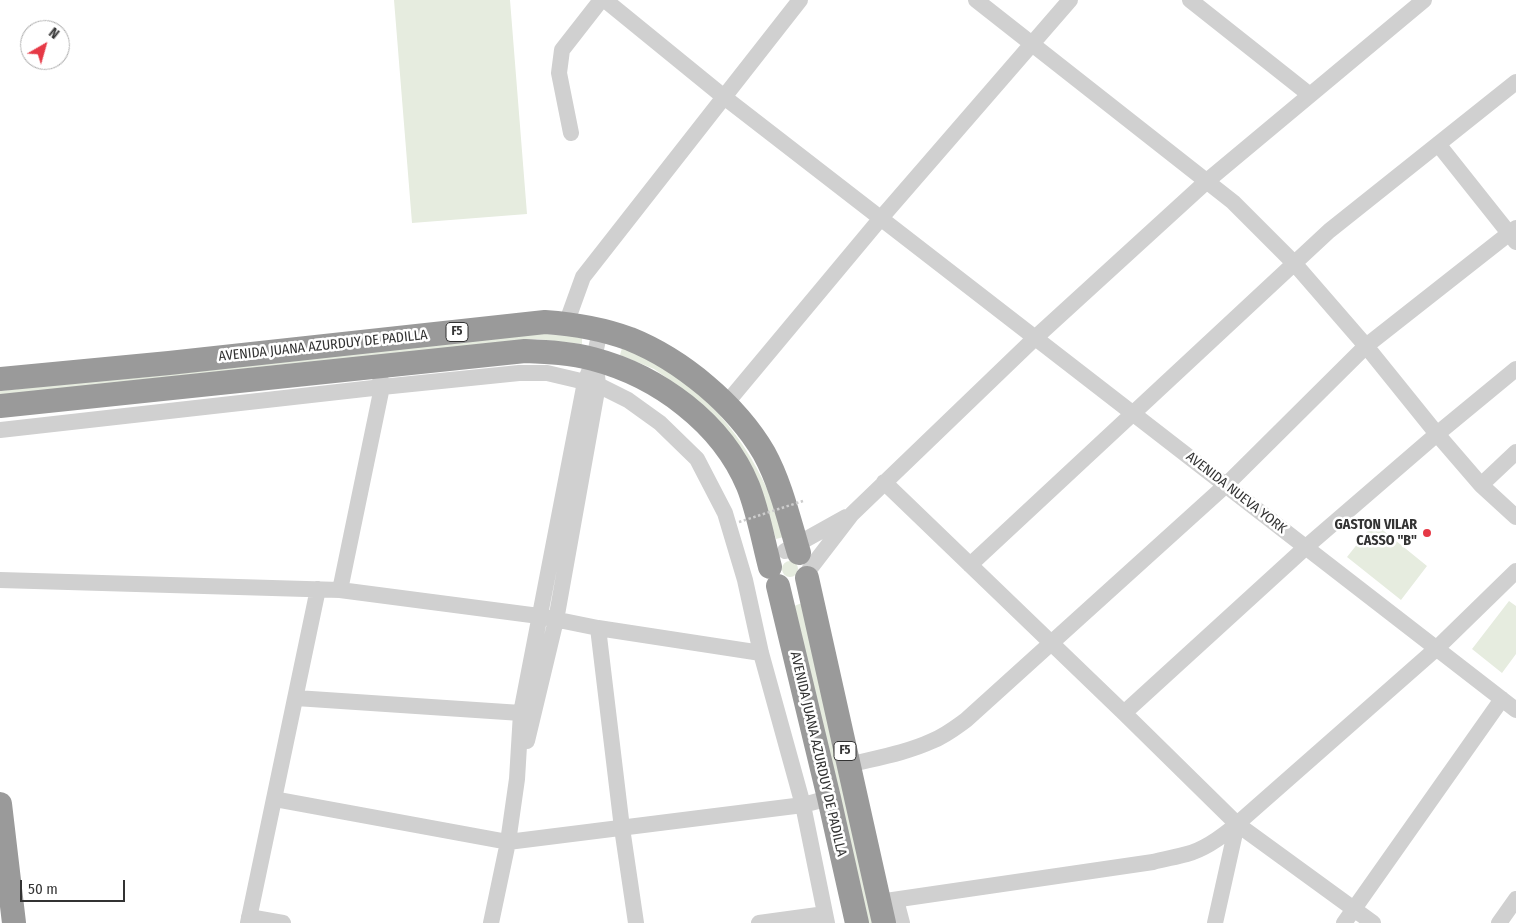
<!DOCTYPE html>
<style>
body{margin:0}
#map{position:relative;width:1516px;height:923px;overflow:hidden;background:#fff;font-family:"Fira Sans Condensed",sans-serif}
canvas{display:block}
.north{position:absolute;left:20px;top:20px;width:50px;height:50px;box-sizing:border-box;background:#fff;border:1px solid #adadad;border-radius:50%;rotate:38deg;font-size:14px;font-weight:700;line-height:20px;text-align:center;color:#333}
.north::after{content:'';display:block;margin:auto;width:18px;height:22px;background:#e63946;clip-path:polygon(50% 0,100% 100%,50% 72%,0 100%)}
.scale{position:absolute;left:20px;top:880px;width:105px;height:22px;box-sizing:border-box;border:2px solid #333;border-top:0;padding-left:6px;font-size:15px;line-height:18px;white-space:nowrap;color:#333;-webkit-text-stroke:4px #fff;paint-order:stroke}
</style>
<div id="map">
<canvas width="1516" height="923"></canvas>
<div class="north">N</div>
<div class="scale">50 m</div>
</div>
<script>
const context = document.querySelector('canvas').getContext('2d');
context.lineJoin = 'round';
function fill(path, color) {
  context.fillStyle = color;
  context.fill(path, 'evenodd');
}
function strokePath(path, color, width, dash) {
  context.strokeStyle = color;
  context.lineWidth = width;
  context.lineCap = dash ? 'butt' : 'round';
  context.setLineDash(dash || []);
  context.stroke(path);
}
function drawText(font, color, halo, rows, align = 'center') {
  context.font = font + ' "Fira Sans Condensed",sans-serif';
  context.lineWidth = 5;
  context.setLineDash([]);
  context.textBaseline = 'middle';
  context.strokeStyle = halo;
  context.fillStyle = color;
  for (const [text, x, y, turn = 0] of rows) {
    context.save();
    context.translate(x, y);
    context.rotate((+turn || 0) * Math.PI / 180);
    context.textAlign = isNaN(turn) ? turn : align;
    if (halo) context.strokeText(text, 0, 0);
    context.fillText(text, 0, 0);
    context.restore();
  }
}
fill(new Path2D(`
 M394 0H510L527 214 412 223Z
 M535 333 582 337V344L537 339 510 341 0 399V391Z
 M622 348C692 377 738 423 769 493 775 507 779 522 784 537L776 539 761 493 709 411 680 387 654 369 620 355Z
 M1374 523 1427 566 1401 600 1347 557Z
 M782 569a8 8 0 1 1 16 0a8 8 0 1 1-16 0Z
 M1509 601 1516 606V654L1502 673 1472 649Z
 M802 603 875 923H866L794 606Z`), '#e6ecdf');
strokePath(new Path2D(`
 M605 0 724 97 1516 710
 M976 0 1233 202 1294 263 1366 346 1437 434 1481 485 1516 517
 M1190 0 1310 95
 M571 133 559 73 562 50 601 0
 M1438 144 1516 242
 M566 324 583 277 800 0
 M725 405 881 218 1070 0
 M0 430 382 387 519 373H547L598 385 628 400 660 423 697 459 725 513 745 580 761 653 803 805 827 923
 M884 482 1124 713 1237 824 1373 923
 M1481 485 1516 452
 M785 551 846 517
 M970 565 1329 231 1516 82
 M809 570 852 514 1035 338 1207 181 1424 0
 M0 580 340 590 539 616 598 628 761 653
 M340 590 382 387 380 377
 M598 628 622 828 636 923
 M296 698 521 713
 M1124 713 1306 547 1437 434 1516 369
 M527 741 556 620 598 385 597 375
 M848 765C876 758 906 753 932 741 945 736 955 728 966 720L1226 485 1366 346 1516 228
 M274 799 508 842 803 805 829 798
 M896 900 902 923
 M879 902 1153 862C1164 859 1176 857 1187 854 1206 849 1223 836 1237 824L1437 648 1516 571
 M249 917 283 923
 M248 923 318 589
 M491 923 508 842 517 779 521 713 585 382 594 359 600 330
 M759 923 825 914
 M1215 923 1237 824
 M1344 923 1502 699
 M1499 923 1516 899`), '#d0d0d0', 16);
strokePath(new Path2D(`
 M0 379 169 363 545 322C573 324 603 329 630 339 682 360 736 405 764 453 781 484 789 520 799 553
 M0 406 525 351C548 352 571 353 593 359 658 376 722 423 748 486 758 511 763 540 770 567
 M807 578 884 923
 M778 586 829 798 857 923
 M0 804 14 923`), '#9a9a9a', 24);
strokePath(new Path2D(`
 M739 522 803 501`), '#cdcdcd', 2.5, [2.5, 2.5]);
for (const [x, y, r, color] of [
 [1427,533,5,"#e63946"]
]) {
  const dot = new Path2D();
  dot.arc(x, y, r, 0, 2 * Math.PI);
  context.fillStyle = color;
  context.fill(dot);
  strokePath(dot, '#fff', 2);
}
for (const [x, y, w] of [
 [457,332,22],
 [845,751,22]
]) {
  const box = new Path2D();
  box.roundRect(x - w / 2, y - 9.5, w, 19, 4);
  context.fillStyle = '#fff';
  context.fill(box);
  strokePath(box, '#333', 1);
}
drawText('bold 12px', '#333', null, [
 ["F5",457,332],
 ["F5",845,751]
]);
drawText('14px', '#333', '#fff', [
 ["AVENIDA JUANA AZURDUY DE PADILLA",323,346,-6],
 ["AVENIDA NUEVA YORK",1236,493,38],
 ["AVENIDA JUANA AZURDUY DE PADILLA",818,754,77]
]);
drawText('bold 14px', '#333', '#fff', [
 ["GASTON VILAR",1417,525],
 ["CASSO \"B\"",1417,541]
], 'right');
</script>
